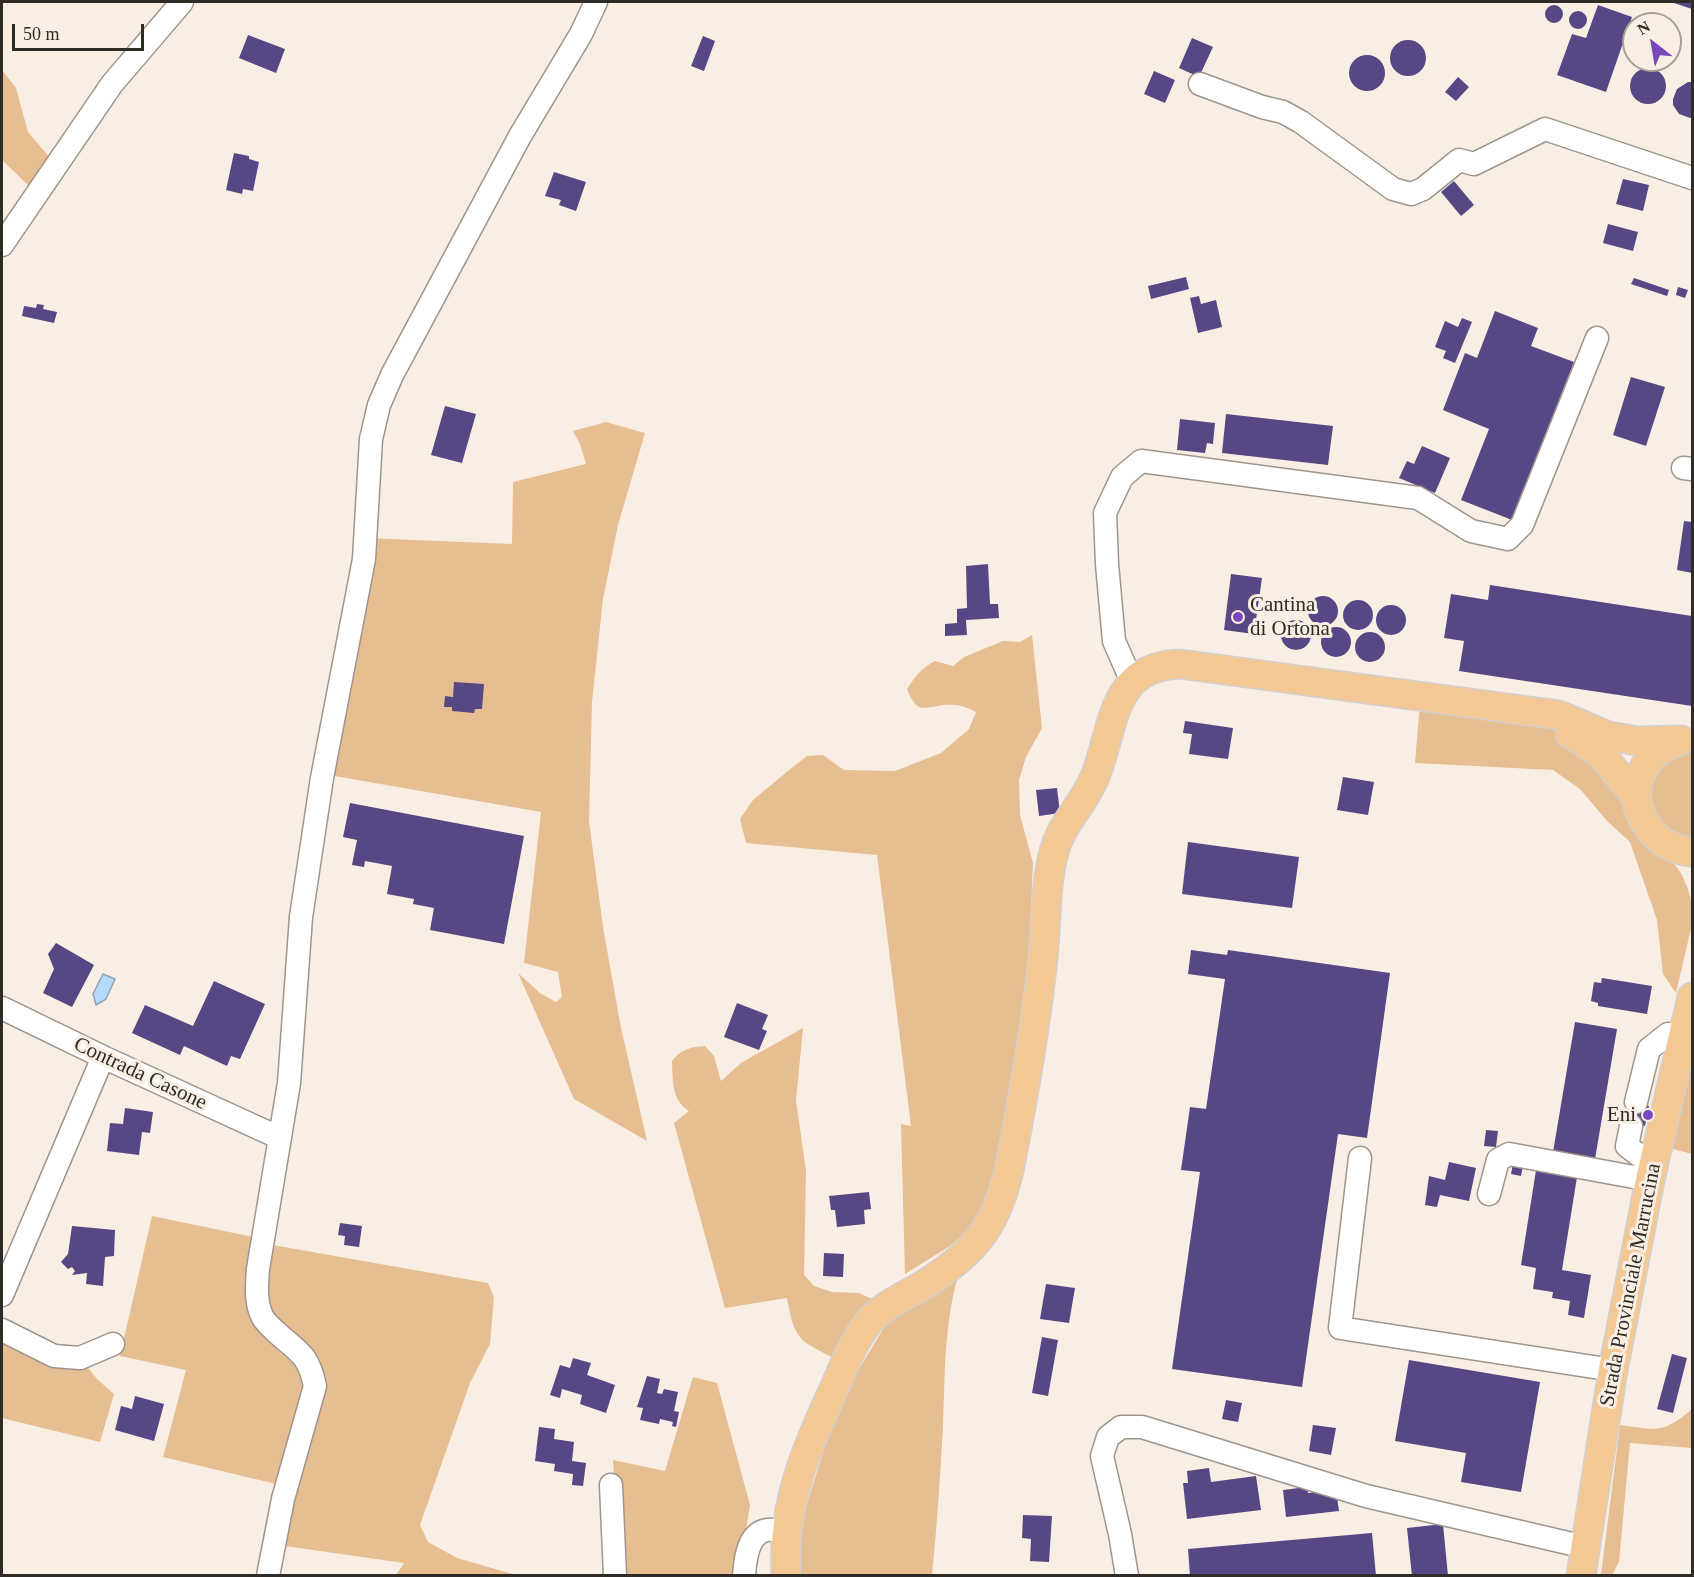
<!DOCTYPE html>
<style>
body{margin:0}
#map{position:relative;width:1694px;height:1577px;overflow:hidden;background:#f9eee3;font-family:"Times New Roman",serif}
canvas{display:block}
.frame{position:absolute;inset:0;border:3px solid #2f2b26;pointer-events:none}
.north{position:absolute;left:1622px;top:12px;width:60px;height:60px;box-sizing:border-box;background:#f9eee3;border:2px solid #a8a097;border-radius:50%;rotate:329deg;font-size:16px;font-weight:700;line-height:24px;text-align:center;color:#2f2b26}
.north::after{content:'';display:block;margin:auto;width:21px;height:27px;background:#7948bf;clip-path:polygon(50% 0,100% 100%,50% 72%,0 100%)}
.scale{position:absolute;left:12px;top:24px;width:132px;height:27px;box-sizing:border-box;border:3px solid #2f2b26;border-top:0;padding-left:8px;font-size:18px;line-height:21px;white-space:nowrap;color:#2f2b26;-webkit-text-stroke:4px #f9eee3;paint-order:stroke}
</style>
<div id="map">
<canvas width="1694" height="1577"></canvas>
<div class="frame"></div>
<div class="north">N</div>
<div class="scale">50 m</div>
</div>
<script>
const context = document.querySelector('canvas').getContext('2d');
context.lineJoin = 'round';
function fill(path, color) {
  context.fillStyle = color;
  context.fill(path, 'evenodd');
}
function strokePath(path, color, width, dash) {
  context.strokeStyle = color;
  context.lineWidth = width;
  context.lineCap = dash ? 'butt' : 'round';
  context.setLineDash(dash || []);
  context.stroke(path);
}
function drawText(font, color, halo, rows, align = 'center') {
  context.font = font + ' "Times New Roman",serif';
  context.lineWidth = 6;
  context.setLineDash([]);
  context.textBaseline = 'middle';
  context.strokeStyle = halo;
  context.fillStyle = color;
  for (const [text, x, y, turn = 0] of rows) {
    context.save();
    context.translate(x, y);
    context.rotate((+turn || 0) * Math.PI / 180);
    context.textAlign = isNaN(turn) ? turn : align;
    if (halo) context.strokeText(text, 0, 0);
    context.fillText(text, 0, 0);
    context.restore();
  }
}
fill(new Path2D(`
 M2 70 16 88 28 132 51 159 31 188 2 160Z
 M606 422 645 433 618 525 603 599 592 702 589 821 603 927 621 1028 647 1141 574 1099 518 973 540 993 556 1002 562 997 558 972 524 963 541 812 329 775 366 538 512 544 513 482 586 464 580 444 573 431Z
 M1032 635 1042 728 1026 757 1019 780 1020 815 1033 863 1027 1000 1017 1094 985 1215 950 1246 905 1274 901 1124 911 1126 877 855 746 843 740 819 753 800 794 766 807 756 823 755 844 770 895 771 941 753 969 729 976 712C965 706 956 704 944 705 922 708 917 714 907 689 915 677 921 668 935 661L953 666 964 657 1003 641 1020 642Z
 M1420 703 1547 726 1585 747 1621 794 1627 816 1634 831 1646 844 1673 862 1682 875 1688 889 1692 905V924L1676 993 1663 974 1657 920 1630 842 1607 821 1580 789 1553 770 1415 763Z
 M1683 751H1692V841C1681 839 1664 831 1657 820 1648 806 1648 780 1659 767 1665 761 1676 756 1683 751Z
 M803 1028 796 1100 806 1171 804 1275 814 1286 832 1292 859 1293 872 1299 842 1335 832 1357C797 1340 794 1337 787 1298L725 1308 674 1123 689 1111C671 1100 673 1079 672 1061 681 1049 691 1047 705 1046L714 1056 721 1081 741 1063Z
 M1692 1057V1154L1670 1148Z
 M152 1216 258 1238 255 1305 309 1371 280 1485 163 1457 186 1370 120 1356Z
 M267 1244 488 1283 494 1297 490 1344 470 1383 420 1525 428 1542 457 1558 516 1575H396L404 1563 285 1546 293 1504 326 1377 303 1350 277 1325 263 1287Z
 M958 1276C944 1325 945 1376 943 1427 940 1477 937 1526 932 1575L798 1576 797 1552 805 1510 825 1446 851 1382 888 1321Z
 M2 1335 86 1365 97 1379 114 1394 100 1442 2 1418Z
 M693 1377 717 1383 750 1505 739 1575H620L613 1460 665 1471Z
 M1692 1409V1448L1630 1443 1619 1562 1612 1575H1601L1620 1425C1657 1430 1663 1434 1692 1409Z`), '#e6be91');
const water = new Path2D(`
 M103 974 115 979 106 999 96 1005 93 994Z`);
fill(water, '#b5d9fa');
strokePath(water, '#8da5ba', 1.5);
fill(new Path2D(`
 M1671 2H1692V9Z
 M1598 5 1632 17 1606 92 1557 75 1572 34 1586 38Z
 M1545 14a9 9 0 1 1 18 0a9 9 0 1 1-18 0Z
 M1569 20a9 9 0 1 1 18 0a9 9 0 1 1-18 0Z
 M248 35 285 49 276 73 239 58Z
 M703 36 715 41 704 71 691 66Z
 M1192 38 1213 47 1199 77 1179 68Z
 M1390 58a18 18 0 1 1 36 0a18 18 0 1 1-36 0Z
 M1349 73a18 18 0 1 1 36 0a18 18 0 1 1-36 0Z
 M1630 86a18 18 0 1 1 36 0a18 18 0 1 1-36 0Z
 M1154 71 1175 80 1165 103 1144 94Z
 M1458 77 1469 87 1456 101 1445 92Z
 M1688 82H1692V118H1690L1679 114 1673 105V99L1677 89Z
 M234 153 249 156V159L259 162 253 191 243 189 242 194 226 190Z
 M554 172 586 182 576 211 559 205 561 200 545 196Z
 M1623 179 1649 185 1643 211 1616 204Z
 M1454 181 1474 205 1461 216 1441 192Z
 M1608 224 1638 232 1633 251 1603 243Z
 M1186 277 1189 289 1151 299 1148 286Z
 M1634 278 1669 290 1667 296 1631 284Z
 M1678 287 1688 290 1685 298 1676 295Z
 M1199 296 1201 304 1216 300 1222 327 1198 333 1190 298Z
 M37 304 44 305 43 309 57 312 54 323 22 316 24 306 36 308Z
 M1495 311 1538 328 1531 346 1574 362 1512 520 1461 500 1489 429 1443 410 1465 353 1477 358Z
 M1462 318 1472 322 1455 363 1443 358 1446 351 1435 347 1445 321 1458 327Z
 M1631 377 1665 387 1646 446 1613 435Z
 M445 406 476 414 462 463 431 455Z
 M1226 414 1333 426 1328 465 1222 453Z
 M1180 419 1215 423 1213 444 1207 443 1205 453 1177 450Z
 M1422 446 1450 458 1435 493 1399 478 1407 461 1414 464Z
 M1684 521 1692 522V573L1677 570Z
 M988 564 990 604H998L999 618 966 620 967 635 945 636V624L957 623V609L967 608 966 566Z
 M1231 574 1262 578 1254 634 1224 630Z
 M1490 585 1692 616V706L1459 671 1464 641 1444 638 1451 594 1488 600Z
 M1308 611a15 15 0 1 1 30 0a15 15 0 1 1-30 0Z
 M1343 615a15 15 0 1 1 30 0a15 15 0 1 1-30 0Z
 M1376 620a15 15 0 1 1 30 0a15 15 0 1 1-30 0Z
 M1281 635a15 15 0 1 1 30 0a15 15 0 1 1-30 0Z
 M1321 642a15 15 0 1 1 30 0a15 15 0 1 1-30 0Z
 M1355 647a15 15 0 1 1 30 0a15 15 0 1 1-30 0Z
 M454 682 484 684 482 709H475L474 713 452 711V707H444L445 696 453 697Z
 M1185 721 1233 728 1228 759 1189 754 1192 734 1183 733Z
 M1343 777 1374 782 1368 815 1337 810Z
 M1057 788 1060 813 1039 816 1036 790Z
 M350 803 524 836 504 944 430 930 434 908 413 904 414 899 387 894 392 866 365 861 364 867 352 865 357 840 343 837Z
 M1188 842 1299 857 1292 908 1182 894Z
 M56 943 94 965 72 1007 43 993 54 969 48 954Z
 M1191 950 1227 955 1228 950 1390 973 1367 1138 1338 1134 1302 1387 1172 1369 1200 1172 1181 1170 1190 1107 1206 1109 1225 979 1188 974Z
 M1602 978 1652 986 1647 1014 1598 1006V1003L1591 1001 1594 982 1601 983Z
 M214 981 265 1004 240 1059 231 1056 227 1066 184 1046 180 1055 132 1033 145 1005 193 1026Z
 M737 1003 768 1015 762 1029 767 1031 759 1050 724 1037Z
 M1575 1022 1617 1029 1595 1159 1553 1152Z
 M1627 1102 1649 1106 1645 1126 1623 1121Z
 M125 1108 153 1112 150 1133 142 1132 139 1155 107 1151 110 1123 123 1124Z
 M1486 1130 1498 1131 1496 1147 1484 1146Z
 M1514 1158 1524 1160 1521 1176 1511 1174Z
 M1449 1162 1476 1168 1469 1201 1440 1195 1437 1207 1425 1205 1429 1176 1445 1180Z
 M1537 1164 1578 1171 1562 1270 1591 1275 1584 1318 1568 1315 1570 1301 1552 1298 1553 1292 1533 1289 1536 1268 1521 1265Z
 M869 1192 871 1209 864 1210 865 1224 837 1227 835 1210H831L829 1196Z
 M340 1223 362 1226 359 1247 344 1245 345 1236 338 1235Z
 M72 1226 115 1230 114 1256 105 1257 103 1286 86 1284 87 1273 72 1275 75 1271 72 1267 68 1269 61 1262 68 1254Z
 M824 1253 844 1254 843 1277 823 1276Z
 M1046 1284 1075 1288 1069 1323 1040 1319Z
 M1042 1337 1058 1340 1048 1396 1032 1393Z
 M1672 1354 1687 1358 1673 1413 1657 1409Z
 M573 1358 591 1363 587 1375 615 1385 606 1413 580 1404 582 1395 562 1389 560 1398 550 1395 560 1365 570 1368Z
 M1409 1360 1540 1382 1521 1492 1461 1482 1466 1453 1395 1441Z
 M647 1376 660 1379 657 1393 662 1394 664 1389 678 1392 674 1411 679 1412 676 1427 672 1426 673 1422 660 1419 659 1424 640 1420 643 1408 637 1407Z
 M135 1396 164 1404 154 1441 115 1430 121 1406 132 1409Z
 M1226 1400 1242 1403 1238 1422 1222 1419Z
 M1313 1425 1336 1428 1331 1455 1309 1451Z
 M539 1427 555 1429 554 1439 574 1442 572 1461 586 1463 583 1486 572 1485 573 1474 554 1471 555 1464 535 1461Z
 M1209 1468 1211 1482 1256 1476 1261 1510 1187 1519 1183 1483H1188L1187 1471Z
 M1307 1487 1308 1493 1336 1490 1339 1511 1286 1517 1283 1490Z
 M1023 1515 1052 1516 1049 1562 1030 1561 1031 1539 1022 1538Z
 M1443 1524 1448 1576H1412L1407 1528Z
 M1372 1533 1376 1576H1190L1188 1549Z`), '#584785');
const minor = new Path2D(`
 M1200 84 1262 107 1283 112 1301 122 1393 189 1411 194 1423 189 1459 160 1474 164 1545 129 1692 178
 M2 245 112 84 182 2
 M1683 468 1692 469
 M1132 682 1114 641 1107 564 1105 513 1122 477 1141 461 1418 498 1471 531 1508 539 1522 525 1597 338
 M2 1008 103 1057 280 1138
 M1636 1102 1649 1049 1668 1034 1684 1035
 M1631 1126 1627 1146 1644 1159 1654 1162
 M1360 1158 1340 1328 1613 1370
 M1489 1194 1498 1160 1509 1154 1650 1180
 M2 1295 103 1057
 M2 1330 54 1356 80 1358 113 1344
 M611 1485 615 1576
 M268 1576 283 1499 315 1386C308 1352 297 1352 274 1330 270 1326 264 1321 262 1316 255 1301 257 1285 258 1269L289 1083 301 917 322 778 364 559 371 439 379 405 392 375 520 136 581 34 596 2
 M744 1576C745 1560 748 1533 767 1530 773 1529 781 1531 787 1532
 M1127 1576 1120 1534 1102 1456 1108 1437 1121 1427H1142L1366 1496 1585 1547`);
const major = new Path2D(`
 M1570 733 1602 755 1637 798
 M1681 740C1669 745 1659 749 1650 759 1618 795 1648 849 1692 852
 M786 1576C786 1562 785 1547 787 1533 791 1482 815 1430 836 1384 845 1363 854 1341 868 1323 881 1307 902 1297 920 1287 978 1252 1000 1222 1012 1155 1024 1093 1035 1030 1042 967 1047 929 1044 889 1054 852 1061 823 1086 802 1096 774 1115 724 1112 666 1180 664L1559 715 1608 736 1638 741 1681 740
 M1581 1576 1613 1370 1650 1180 1692 997`);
strokePath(minor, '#9f958b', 25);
strokePath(major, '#d1d0cf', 31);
strokePath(minor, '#fff', 22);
strokePath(major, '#f4c895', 28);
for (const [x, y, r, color] of [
 [1238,617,6,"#7948bf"],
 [1648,1115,6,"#7948bf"]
]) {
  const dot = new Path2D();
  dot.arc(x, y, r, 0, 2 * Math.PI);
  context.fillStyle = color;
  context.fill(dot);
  strokePath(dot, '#f9eee3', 2);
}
drawText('21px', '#2f2b26', '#f9eee3', [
 ["Cantina",1250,605],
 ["di Ortona",1250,629],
 ["Eni",1636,1115,"right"]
], 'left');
drawText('21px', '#2f2b26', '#f9eee3', [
 ["Contrada Casone",140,1074,25],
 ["Strada Provinciale Marrucina",1631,1285,-79]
]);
</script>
